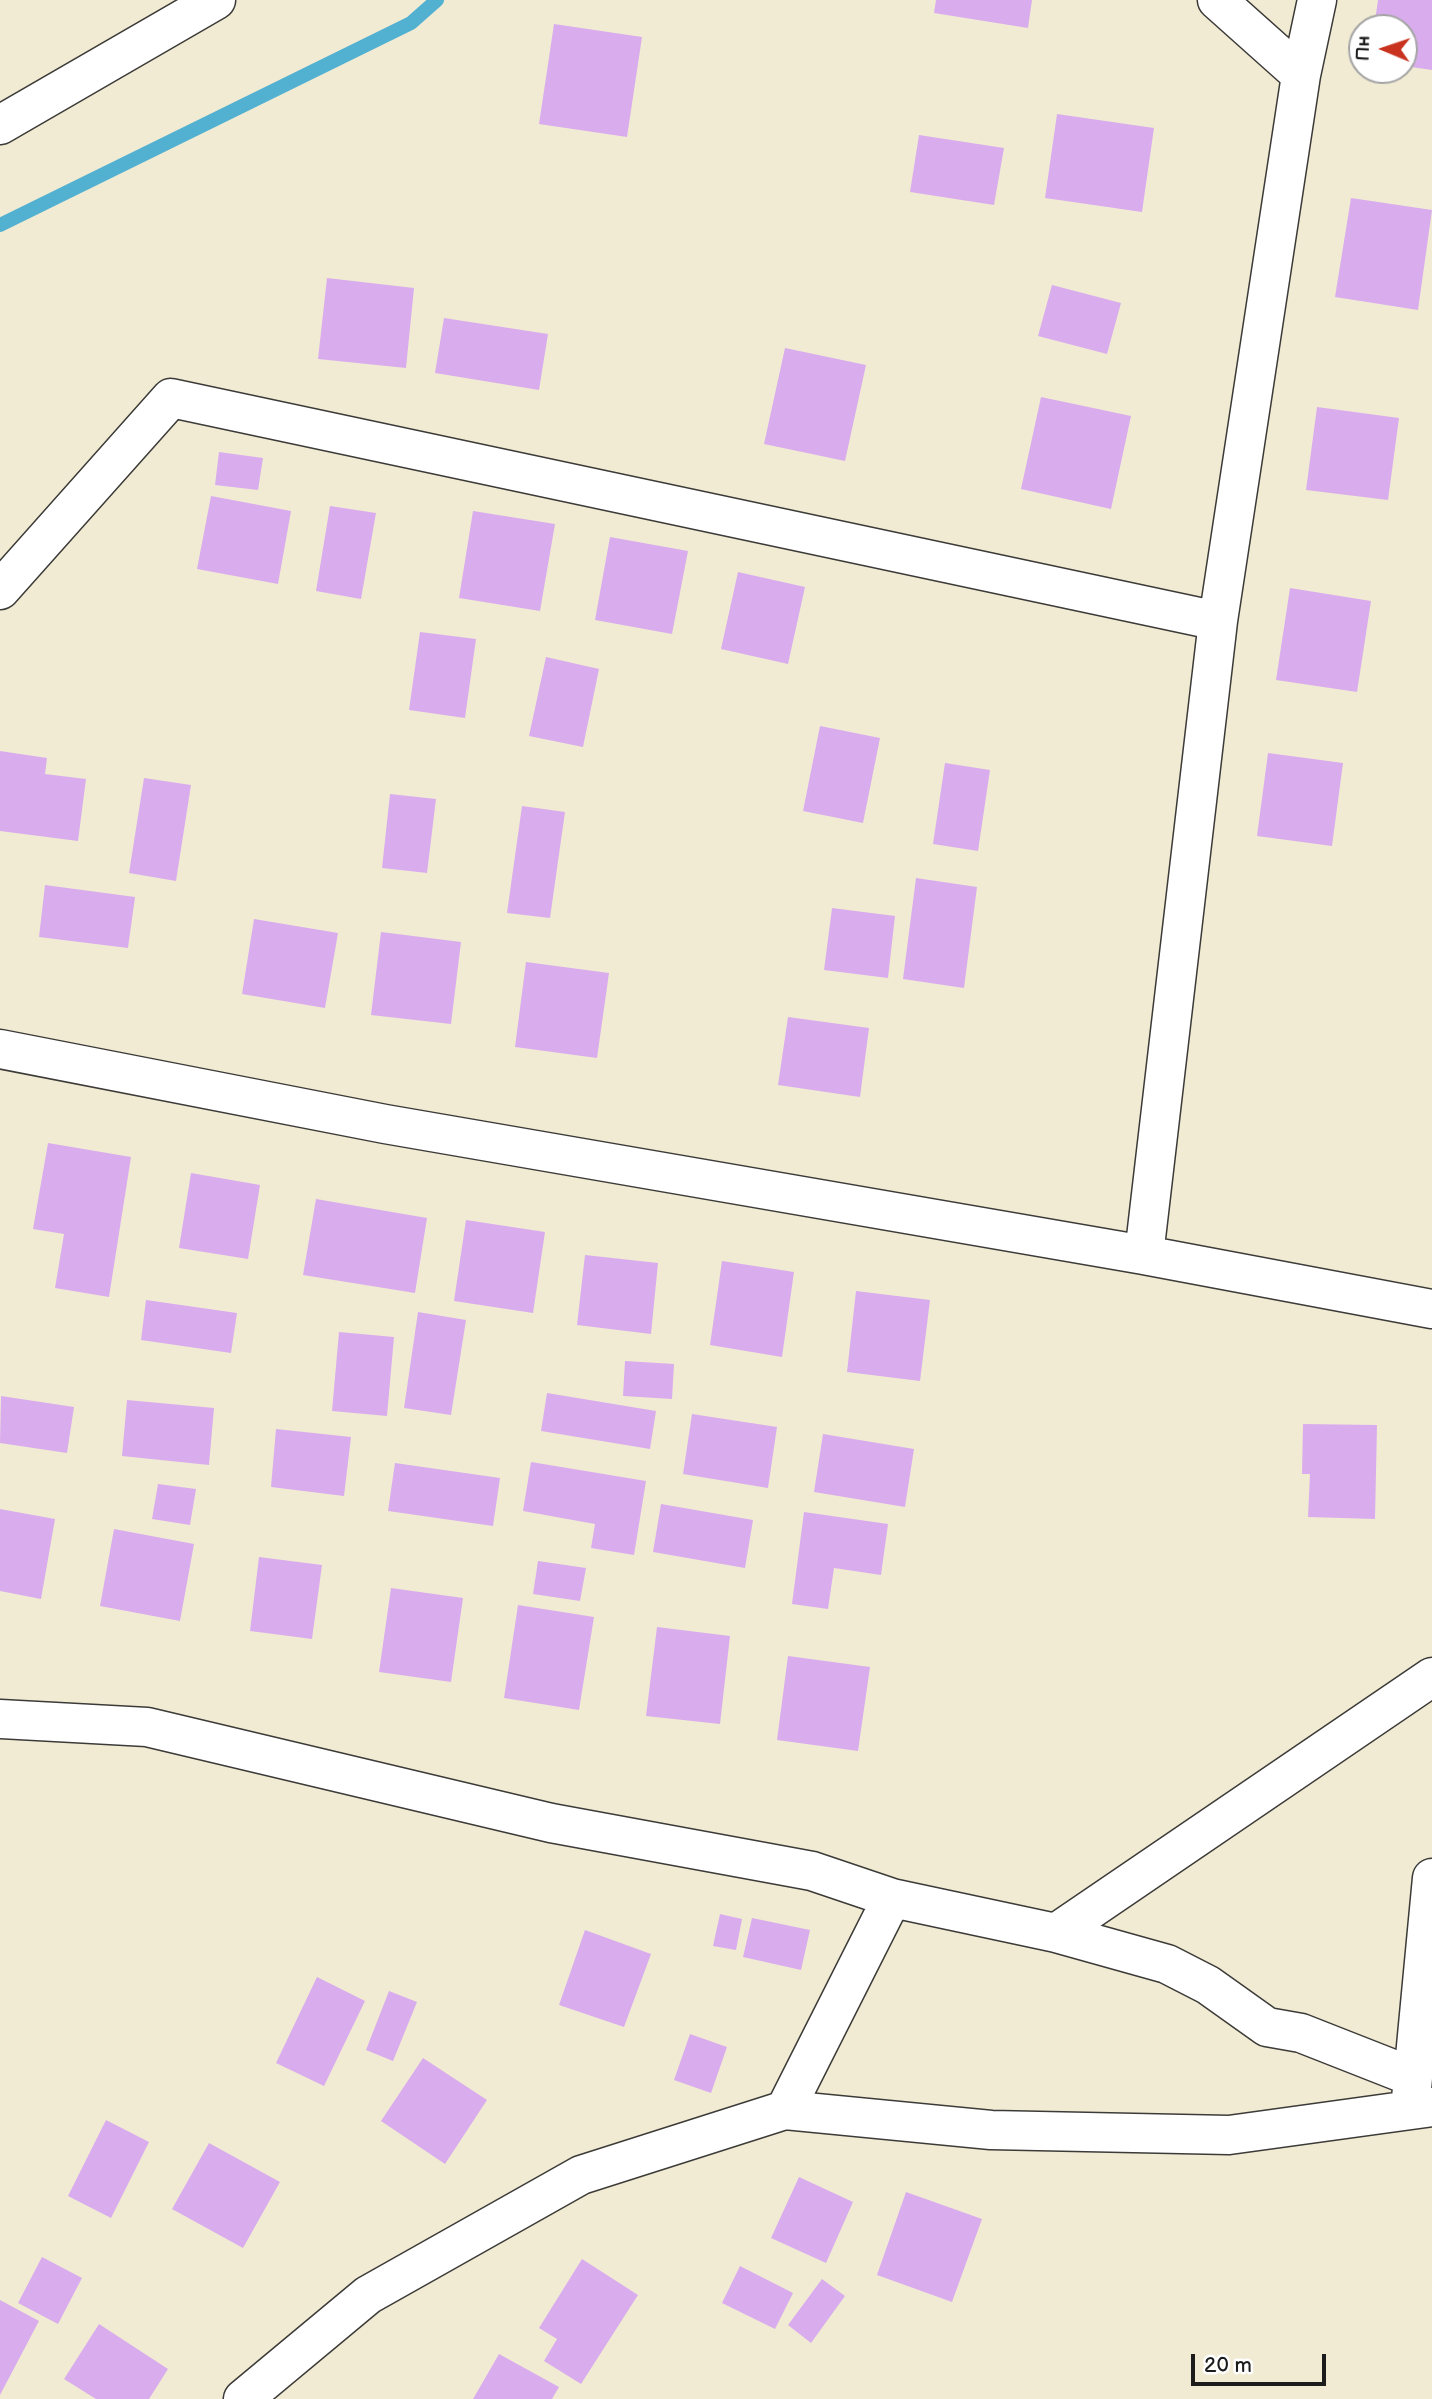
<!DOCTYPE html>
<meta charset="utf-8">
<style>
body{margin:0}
#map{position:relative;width:1432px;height:2399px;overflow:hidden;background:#f1ebd4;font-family:"Balsamiq Sans",sans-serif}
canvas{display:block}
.north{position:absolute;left:1348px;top:14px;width:70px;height:70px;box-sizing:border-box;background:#fff;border:2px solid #a4a4a4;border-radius:50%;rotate:272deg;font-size:19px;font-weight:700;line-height:28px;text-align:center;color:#1c1c1c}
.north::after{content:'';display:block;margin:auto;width:24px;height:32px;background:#c8321e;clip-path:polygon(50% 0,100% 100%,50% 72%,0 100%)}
.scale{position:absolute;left:1191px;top:2354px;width:135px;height:32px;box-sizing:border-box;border:4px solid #1c1c1c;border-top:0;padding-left:9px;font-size:21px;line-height:24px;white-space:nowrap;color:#1c1c1c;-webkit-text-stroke:5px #fff;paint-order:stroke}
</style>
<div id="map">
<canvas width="1432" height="2399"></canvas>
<div class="north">Пн</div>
<div class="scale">20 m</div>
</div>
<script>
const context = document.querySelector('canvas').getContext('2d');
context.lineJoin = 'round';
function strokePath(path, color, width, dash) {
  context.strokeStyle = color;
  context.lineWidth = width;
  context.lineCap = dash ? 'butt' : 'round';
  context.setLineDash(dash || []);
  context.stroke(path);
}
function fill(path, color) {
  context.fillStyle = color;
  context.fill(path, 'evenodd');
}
strokePath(new Path2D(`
 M0 225 411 23 437 0`), '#52b0d1', 14);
fill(new Path2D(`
 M936 0H1032L1028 28 934 13Z
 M1378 0H1432V70L1404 66V28H1374Z
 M554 24 642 37 627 137 539 124Z
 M1057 114 1154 128 1142 212 1045 198Z
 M919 135 1004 148 994 205 910 192Z
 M1351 198 1432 210 1418 310 1335 297Z
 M327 278 414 288 406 368 318 359Z
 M1052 285 1121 303 1107 354 1038 336Z
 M444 318 548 334 539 390 435 373Z
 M785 348 866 365 845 461 764 444Z
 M1041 397 1131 416 1111 509 1021 489Z
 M1317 407 1399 418 1388 500 1306 490Z
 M219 452 263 458 258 490 215 485Z
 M211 496 291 511 278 584 197 569Z
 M330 506 376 513 361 599 316 591Z
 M473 511 555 524 540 611 459 598Z
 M610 537 688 551 672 634 595 620Z
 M738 572 805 587 788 664 721 649Z
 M1290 588 1371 601 1357 692 1276 680Z
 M420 632 476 639 465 718 409 710Z
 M546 657 599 669 583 747 529 736Z
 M820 726 880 738 863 823 803 811Z
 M0 751 47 758 45 774 86 779 78 841 0 831Z
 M1268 753 1343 763 1332 846 1257 836Z
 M945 763 990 770 978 851 933 844Z
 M144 778 191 785 176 881 129 873Z
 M390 794 436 799 427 873 382 868Z
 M522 806 565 812 550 918 507 913Z
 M916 878 977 887 964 988 903 979Z
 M45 885 135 897 128 948 39 937Z
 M832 908 895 916 888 978 824 970Z
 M254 919 338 933 325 1008 242 994Z
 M381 932 461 942 451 1024 371 1015Z
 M526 962 609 973 597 1058 515 1047Z
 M788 1017 869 1028 860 1097 778 1085Z
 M48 1143 131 1157 109 1297 55 1288 64 1234 33 1229Z
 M191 1173 260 1185 248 1259 179 1248Z
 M316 1199 427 1218 415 1293 303 1275Z
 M466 1220 545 1232 533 1313 454 1301Z
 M585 1255 658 1263 651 1334 577 1325Z
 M722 1261 794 1272 782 1357 710 1345Z
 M856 1291 930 1300 920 1381 847 1372Z
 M146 1300 237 1313 231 1353 141 1340Z
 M418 1312 466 1320 451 1415 404 1408Z
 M339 1332 394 1337 387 1416 332 1411Z
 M625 1361 674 1364 672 1399 623 1396Z
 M547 1393 656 1411 650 1449 541 1431Z
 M1 1396 74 1407 67 1453 0 1443Z
 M127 1400 214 1408 209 1465 122 1456Z
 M692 1414 777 1427 768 1488 683 1474Z
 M1303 1424 1377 1425 1375 1519 1308 1517 1310 1474H1302Z
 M276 1429 351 1437 344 1496 271 1487Z
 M823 1434 914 1449 905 1507 814 1492Z
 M531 1462 646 1481 634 1555 591 1548 595 1524 523 1511Z
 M395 1463 500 1478 493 1526 388 1511Z
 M158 1484 196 1489 190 1525 152 1519Z
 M661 1504 753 1520 745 1568 653 1552Z
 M0 1509 55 1519 41 1599 0 1591Z
 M804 1512 888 1524 881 1575 834 1568 828 1609 792 1604Z
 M114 1529 194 1544 180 1621 100 1606Z
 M259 1557 322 1565 312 1639 250 1631Z
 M538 1561 586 1568 580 1601 533 1594Z
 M391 1588 463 1598 451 1682 379 1672Z
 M518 1605 594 1617 579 1710 504 1698Z
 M657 1627 730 1636 720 1724 646 1716Z
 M788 1656 870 1667 858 1751 777 1740Z
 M720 1914 742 1919 736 1950 713 1946Z
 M752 1918 810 1930 801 1970 743 1957Z
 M585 1930 651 1954 624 2027 559 2005Z
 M317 1977 365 2001 324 2086 276 2063Z
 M389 1991 417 2002 393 2061 366 2050Z
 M690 2034 727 2047 711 2093 674 2080Z
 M423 2058 487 2100 445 2164 381 2121Z
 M106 2120 149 2142 111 2218 68 2196Z
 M209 2143 280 2182 243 2248 172 2209Z
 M799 2177 853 2202 826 2263 771 2238Z
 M906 2192 982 2219 952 2302 877 2275Z
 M42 2257 82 2278 58 2324 18 2303Z
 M582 2259 638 2295 581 2384 544 2361 557 2339 539 2328Z
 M740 2266 793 2293 775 2329 722 2303Z
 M822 2279 845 2296 811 2343 788 2325Z
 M0 2300 39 2321 0 2395Z
 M99 2324 168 2369 149 2399H96L64 2379Z
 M499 2354 559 2387 552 2399H473Z`), '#d9aded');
const minor = new Path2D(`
 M1217 0 1301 75
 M0 125 216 0
 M0 590 171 398 1218 621
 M0 1049 385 1124 1144 1255 1218 621 1301 75 1317 0
 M1144 1255 1432 1309
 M0 1719 147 1727 551 1823 812 1871 892 1898 785 2110
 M892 1898 1056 1933 1432 1677
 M1056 1933 1167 1964 1208 1985 1267 2027 1301 2033 1413 2077
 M1411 2099 1432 1878
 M243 2399 368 2295 581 2175 785 2110 991 2130 1229 2135 1432 2107`);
strokePath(minor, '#3c3b38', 41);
strokePath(minor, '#fff', 38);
</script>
